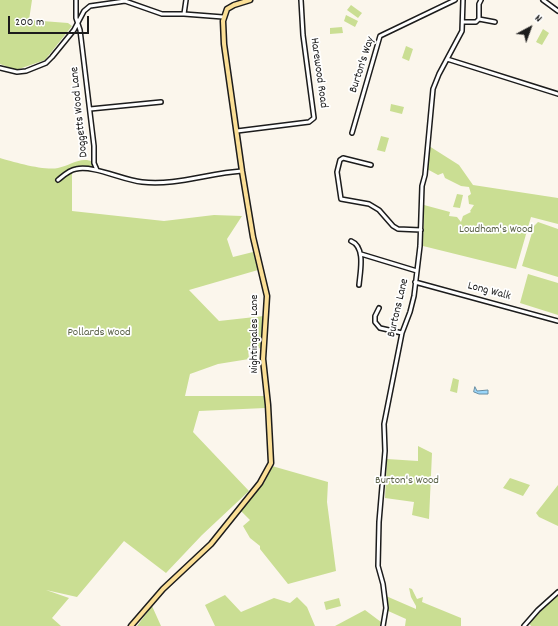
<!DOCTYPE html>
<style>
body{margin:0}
#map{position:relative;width:558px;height:626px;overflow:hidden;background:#fbf6ec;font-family:Dekko,sans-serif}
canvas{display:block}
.north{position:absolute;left:510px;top:8px;width:40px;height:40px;-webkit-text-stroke:3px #fff;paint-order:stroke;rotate:41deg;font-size:11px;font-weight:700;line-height:16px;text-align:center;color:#1c1c1c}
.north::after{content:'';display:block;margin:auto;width:14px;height:18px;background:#1c1c1c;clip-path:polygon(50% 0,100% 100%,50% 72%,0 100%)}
.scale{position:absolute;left:8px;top:16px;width:81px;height:18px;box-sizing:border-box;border:2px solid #1c1c1c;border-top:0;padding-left:5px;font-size:12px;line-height:14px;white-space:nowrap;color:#1c1c1c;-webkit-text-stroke:3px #fff;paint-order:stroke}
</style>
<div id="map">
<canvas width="558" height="626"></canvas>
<div class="north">N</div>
<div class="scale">200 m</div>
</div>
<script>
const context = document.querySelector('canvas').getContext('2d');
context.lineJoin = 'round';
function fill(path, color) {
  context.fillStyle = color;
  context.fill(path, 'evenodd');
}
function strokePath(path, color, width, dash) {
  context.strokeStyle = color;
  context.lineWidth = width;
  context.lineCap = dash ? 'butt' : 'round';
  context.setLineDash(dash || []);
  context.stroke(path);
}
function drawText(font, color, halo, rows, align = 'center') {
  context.font = font + ' Dekko,sans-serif';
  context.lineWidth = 3.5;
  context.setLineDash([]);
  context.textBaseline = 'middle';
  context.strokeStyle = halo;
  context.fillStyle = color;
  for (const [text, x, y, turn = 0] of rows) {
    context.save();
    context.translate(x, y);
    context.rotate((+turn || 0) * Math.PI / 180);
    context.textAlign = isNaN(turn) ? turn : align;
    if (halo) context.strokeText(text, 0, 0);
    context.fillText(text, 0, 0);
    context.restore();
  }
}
fill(new Path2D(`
 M0 0H32L29 20 68 23 72 26 45 60 16 70 0 64Z
 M351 5 362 13 358 18 347 10Z
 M346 15 358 21 355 27 344 21Z
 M342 27 343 33 330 34V28Z
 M543 29 549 33 542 45 536 42Z
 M406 46 413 49 409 61 402 58Z
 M391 104 404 107 402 114 390 111Z
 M381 136 389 138 385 152 377 150Z
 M429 146 459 165 473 185 558 198V224L531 217 516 269 423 246 424 205 450 212 449 216 457 217 461 222 463 216 471 212 470 211 474 205 469 204 468 196 471 194 469 187 461 186 445 178 443 173 438 175 427 169Z
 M0 158C13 162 45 171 58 168 70 166 81 156 93 162V172L81 170 72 171V211L164 221 214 215 242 216 227 239 233 257 253 252 258 270 189 290 219 321 264 316V348L248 349 249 359 218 364 190 374 185 396H265V408L199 411 193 432 249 491 202 535 166 573 124 541 77 597 46 590 69 598 52 618 61 626H0Z
 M457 194 463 195 460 208 453 207Z
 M538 222 558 229V277L522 266 534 226Z
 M528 274 558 283V315L520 303Z
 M453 378 459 380 457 393 450 391Z
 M418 446 432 453 429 519 412 515 414 502 385 498 387 459 418 461Z
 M272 466 328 482 327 502 336 571 288 584 260 549V546L250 538 243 526 250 520 240 510 264 483Z
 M510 478 530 485 523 496 503 488Z
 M558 485V526L539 517 536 513Z
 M409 588 412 589 417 599 423 597 422 602 461 618V626H405L406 619 386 610V596L416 609V606L411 597Z
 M558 594V626H531L529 623Z
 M225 595 241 612 274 598 290 603 297 597 307 607 315 626H215L205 605Z
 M339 598 341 606 326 610 324 602Z
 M152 606 161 626H137Z
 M365 610 381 622 380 626H335Z`), '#cade93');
const water = new Path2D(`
 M475 387 477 391 488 390V394H479L474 392Z`);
fill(water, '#99d6fa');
strokePath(water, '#678ca1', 1);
const minor = new Path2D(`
 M76 0V18L80 30 94 146V163L97 170
 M543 0 558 11
 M184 14 186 0
 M479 19 495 22
 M464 22H476L479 19V4L481 0
 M447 59 558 94
 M0 68 17 72 26 71 46 63 52 57 74 30 84 11 90 6 125 1 162 14H184L223 17
 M90 109 161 102
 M237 131 309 122 314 118 303 35 301 0
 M352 133 380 36 455 0
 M371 165 343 158 340 160 337 172 341 199 369 204 379 210 393 226 398 229 421 230
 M58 180C63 176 69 170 76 169 94 165 122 180 142 182 175 186 209 173 242 171
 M351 241C366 247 360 272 359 285
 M361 254 417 271
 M415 282 558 321
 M379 308 375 316V322L380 328 402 333
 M383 626 386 608 383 584 378 566 379 522 385 451 384 424 402 333 410 312 414 296 420 246 422 186 425 175 433 89 439 74 462 31 463 0
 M524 626 538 610 558 592`);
const major = new Path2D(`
 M131 626 163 589 211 544 260 483 271 463 268 405 263 359 267 296 253 237 242 171 224 44 223 21 227 9 234 5 250 0`);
strokePath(minor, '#1c1c1c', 6);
strokePath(major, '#1c1c1c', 7);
strokePath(minor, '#fff', 3);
strokePath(major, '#fbdf96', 4);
drawText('12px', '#1c1c1c', '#fff', [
 ["Burton's Way",363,65,-72],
 ["Harewood Road",318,73,82],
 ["Doggetts Wood Lane",80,112,-96],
 ["Long Walk",489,292,15],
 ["Burtons Lane",399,308,-77],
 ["Nightingales Lane",255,334,-90]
]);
drawText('12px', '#596046', '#fff', [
 ["Loudham's Wood",496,230],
 ["Pollards Wood",99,333],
 ["Burton's Wood",407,481]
]);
</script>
